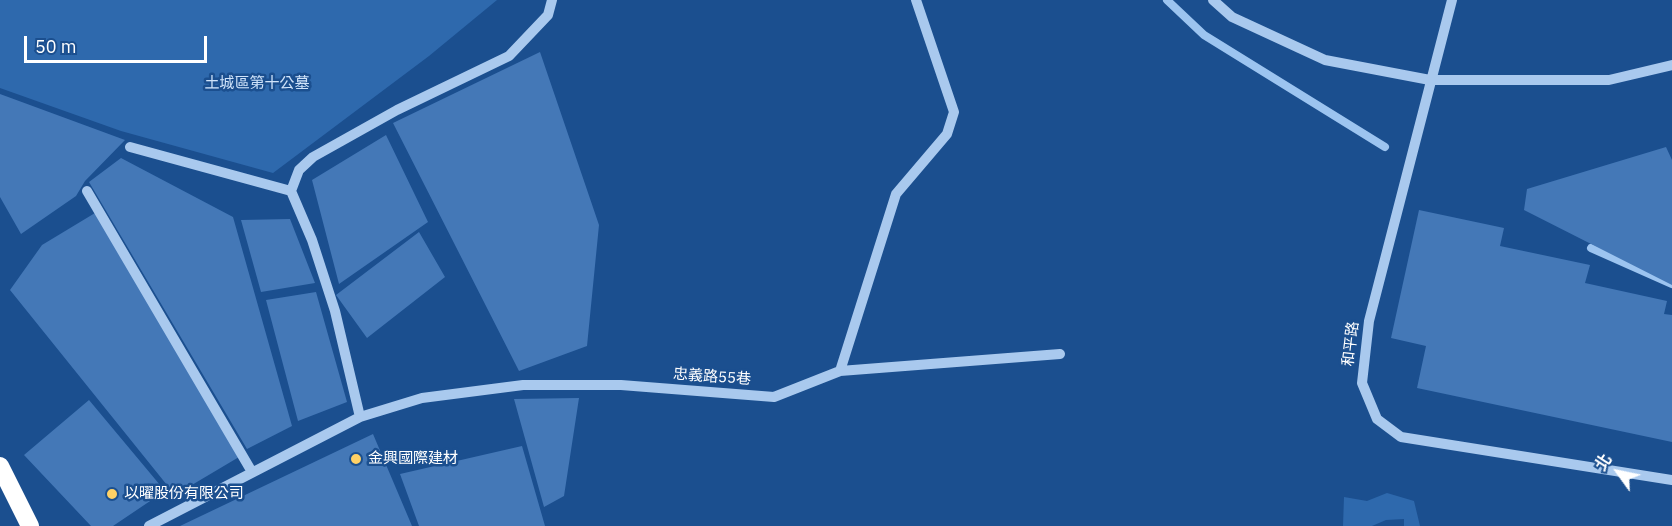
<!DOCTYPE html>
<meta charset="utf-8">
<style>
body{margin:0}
#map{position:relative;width:1672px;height:526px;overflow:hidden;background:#1b4f8f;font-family:"IBM Plex Sans","Noto Sans TC",sans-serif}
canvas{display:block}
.north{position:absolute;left:1588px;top:442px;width:60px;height:60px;-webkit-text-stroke:4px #1b4f8f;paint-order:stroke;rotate:303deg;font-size:16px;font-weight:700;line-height:24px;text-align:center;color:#fff}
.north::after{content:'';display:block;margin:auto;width:21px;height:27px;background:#fff;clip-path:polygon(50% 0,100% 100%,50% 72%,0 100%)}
.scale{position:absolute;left:24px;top:36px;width:183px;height:27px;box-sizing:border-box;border:3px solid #fff;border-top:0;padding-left:8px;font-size:18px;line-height:21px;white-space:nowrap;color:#fff;-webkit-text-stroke:4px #1b4f8f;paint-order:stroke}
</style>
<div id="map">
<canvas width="1672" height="526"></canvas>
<div class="north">北</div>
<div class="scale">50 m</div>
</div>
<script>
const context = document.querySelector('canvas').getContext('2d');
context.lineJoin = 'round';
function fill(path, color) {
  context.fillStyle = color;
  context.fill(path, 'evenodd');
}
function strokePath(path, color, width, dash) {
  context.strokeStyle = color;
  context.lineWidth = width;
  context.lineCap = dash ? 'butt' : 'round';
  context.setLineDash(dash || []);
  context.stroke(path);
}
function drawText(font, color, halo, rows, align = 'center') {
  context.font = font + ' "IBM Plex Sans","Noto Sans TC",sans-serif';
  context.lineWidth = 5;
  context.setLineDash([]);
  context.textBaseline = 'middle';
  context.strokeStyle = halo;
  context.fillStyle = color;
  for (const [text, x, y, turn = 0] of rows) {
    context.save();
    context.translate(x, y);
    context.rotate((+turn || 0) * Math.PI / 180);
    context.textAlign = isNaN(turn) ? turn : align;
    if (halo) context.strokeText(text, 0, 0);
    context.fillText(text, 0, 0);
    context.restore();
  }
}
fill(new Path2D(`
 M0 0H497L429 56 273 173 121 131 0 88Z
 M1387 493 1414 501 1420 526H1404V519L1386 520 1372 526H1343L1344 497 1367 501Z`), '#2e69ad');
strokePath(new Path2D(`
 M1167 0 1204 35 1385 147
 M1591 248 1672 284`), '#9cc4f0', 8);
fill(new Path2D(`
 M540 52 599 225 587 346 519 371 393 123Z
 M0 94 125 140 85 181 76 196 21 234 0 197Z
 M386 135 428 222 339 284 312 180Z
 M1666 147 1672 160V285L1524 210 1527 189Z
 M121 158 233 217 292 426 247 449 89 182Z
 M1419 210 1504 228 1500 246 1590 265 1585 283 1667 301 1664 314 1672 315V442L1417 388 1426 346 1391 338Z
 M95 213 239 457 175 495 10 290 42 245Z
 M290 219 315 283 261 292 241 220Z
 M419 232 445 277 367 338 336 295Z
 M316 292 347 402 298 421 266 300Z
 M579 398 564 496 544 507 514 399Z
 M89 400 165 491 113 526H91L24 455Z
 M373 434 412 526H180Z
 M522 446 545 526H419L400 474Z`), '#4478b7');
strokePath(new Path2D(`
 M1213 0 1232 17 1325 60 1430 80H1609L1672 65
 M1452 0 1369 321 1362 383 1377 419 1401 437 1672 480
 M130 147 291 191
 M87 191 252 472
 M840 371 896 194 947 134 954 112 916 0
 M360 417 335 311 312 240 291 191 299 170 313 157 397 110 509 56 548 15 552 0
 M149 526 360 417 422 398 523 385H621L774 397 840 371 1060 354`), '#a9c9ee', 10);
strokePath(new Path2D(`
 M0 466 30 526`), '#fff', 18);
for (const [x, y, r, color] of [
 [356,459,6,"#ffd166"],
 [112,494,6,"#ffd166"]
]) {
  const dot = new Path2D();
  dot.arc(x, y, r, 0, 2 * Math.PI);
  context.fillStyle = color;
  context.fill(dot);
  strokePath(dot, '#1b4f8f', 2);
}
drawText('15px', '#cfe3fa', '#1b4f8f', [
 ["土城區第十公墓",257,84]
]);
drawText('15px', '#fff', '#1b4f8f', [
 ["和平路",1351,344,-83],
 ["忠義路55巷",712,377,4]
]);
drawText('15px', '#fff', '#1b4f8f', [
 ["金興國際建材",368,459],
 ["以曜股份有限公司",124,494]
], 'left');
</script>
